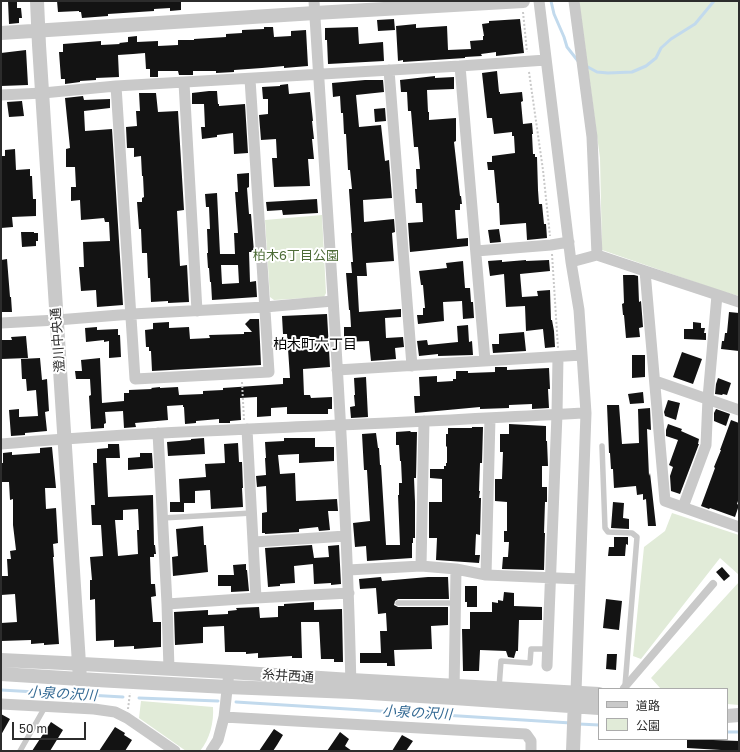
<!DOCTYPE html>
<meta charset="utf-8">
<style>
body{margin:0}
#map{position:relative;width:740px;height:752px;overflow:hidden;background:#fff;font-family:"Golos Text","Noto Sans JP",sans-serif}
canvas{display:block}
.frame{position:absolute;inset:0;border:2px solid #2c2c2c;pointer-events:none}
.legend{position:absolute;left:598px;top:688px;width:130px;height:52px;box-sizing:border-box;background:#fff;border:1px solid #ababab;margin:0;padding:5px 7px;list-style:none;font-size:12px;color:#2c2c2c}
.legend li{display:flex;align-items:center;gap:8px;height:20px}
.legend b{width:20px;border:1px solid #ababab}
.scale{position:absolute;left:12px;top:722px;width:74px;height:18px;box-sizing:border-box;border:2px solid #2c2c2c;border-top:0;padding-left:5px;font-size:12px;line-height:14px;white-space:nowrap;color:#2c2c2c;-webkit-text-stroke:3px #fff;paint-order:stroke}
</style>
<div id="map">
<canvas width="740" height="752"></canvas>
<div class="frame"></div>
<ul class="legend">
<li><b style="height:5px;background:#c9c9c9"></b>道路</li>
<li><b style="height:11px;background:#e1ebd8"></b>公園</li>
</ul>
<div class="scale">50 m</div>
</div>
<script>
const context = document.querySelector('canvas').getContext('2d');
context.lineJoin = 'round';
function fill(path, color) {
  context.fillStyle = color;
  context.fill(path, 'evenodd');
}
function strokePath(path, color, width, dash) {
  context.strokeStyle = color;
  context.lineWidth = width;
  context.lineCap = dash ? 'butt' : 'round';
  context.setLineDash(dash || []);
  context.stroke(path);
}
function drawText(font, color, halo, rows, align = 'center') {
  context.font = font + ' "Golos Text","Noto Sans JP",sans-serif';
  context.lineWidth = 4;
  context.setLineDash([]);
  context.textBaseline = 'middle';
  context.strokeStyle = halo;
  context.fillStyle = color;
  for (const [text, x, y, turn = 0] of rows) {
    context.save();
    context.translate(x, y);
    context.rotate((+turn || 0) * Math.PI / 180);
    context.textAlign = isNaN(turn) ? turn : align;
    if (halo) context.strokeText(text, 0, 0);
    context.fillText(text, 0, 0);
    context.restore();
  }
}
fill(new Path2D(`
 M579 1H739V296L721 291 602 250 600 158Z
 M322 215 326 293 324 297 274 300 270 297 265 220Z
 M672 513 739 535V575L720 558 641 659 633 656 644 547 665 531Z
 M739 582V705L727 704V689H661L651 678Z
 M141 701 213 707C214 722 210 739 200 751H186L139 718Z`), '#e1ebd8');
strokePath(new Path2D(`
 M551 1 554 14 564 37 567 47 578 61
 M586 66 597 72 608 73 632 72 646 66 656 58 661 48 671 39 695 24 714 1
 M1 690 123 697
 M139 698 218 701
 M236 702 571 723
 M579 724 599 725
 M727 732H739`), '#c2daed', 3);
fill(new Path2D(`
 M8 1H17V8H21L22 18H19V23L9 24Z
 M57 1H90V2L105 1H181V10L170 11V8L154 9V11L108 14V16L82 18 81 12H79V11L58 12Z
 M394 19 395 30 378 31 377 20Z
 M520 19 524 53 496 56V52L481 54 482 56 465 57V58L403 62V60L398 61 396 26 416 24V28L447 26 448 50 471 49 470 41 483 40V36H484L482 24 489 23V21Z
 M264 27H273L274 37 291 36V31L306 30 308 66 284 68V66L262 68 234 70V72L216 73V71H193V75H179L178 71H158V77H150V69H146L145 53 133 54 118 55 119 77 96 78V80L80 81V82L65 84V79H61L59 52H63V44L101 41V45L120 44 119 43 128 42V37L137 36V42L158 41V46L178 45V40H194V39L226 37V34L242 33V30L264 29Z
 M358 27 359 44 383 42 384 61 328 64 327 40H325V28Z
 M26 50 28 85 1 86V53Z
 M497 71 499 92H500V94L522 92 523 101 521 102 523 124 532 123 533 134H532L533 154H535V157H537L538 190 539 204H542L544 224H546L547 238 527 240 526 223 500 225 499 203H497L494 170H488L487 162H492V156L515 153 514 136H512V132L494 134 492 118H487L482 73Z
 M435 76V78L454 77V89L427 90 428 112H429V120L456 118V141L454 142 460 196H461L462 204H460V210H455L457 239 468 238V246L410 252 408 223 423 222 422 203H416L415 189H417L416 169H420L418 147H414L411 111H408L407 92H401L400 80Z
 M365 80H383L384 92 356 95 359 127 381 125 385 161 389 160 392 198 363 200 364 222 394 219 395 232 392 233 394 261 366 263 367 276H357L359 312 401 309V317L385 318 386 338 403 337 404 347 395 348 396 359 371 361 369 341 344 342V327H351L350 310H349L346 273H352L351 262H353L351 233H352L349 190V189H352L350 170H348L346 134H344L343 113H341L340 96 333 97 332 83Z
 M288 84 289 94 310 92 313 121H312L314 139H312L314 159H308L310 186 274 187 272 158H277L276 139 261 140 259 115 268 114V99H263L262 87 280 86V85Z
 M209 91H217L218 104H219V106L245 104 248 153 234 154 233 133 217 135V137L202 139 201 127H205L204 104H192V93Z
 M139 93H156L158 112 178 111 184 210 177 211 180 266 187 265 189 302 168 303V301L151 302 150 278H148L147 253H142L141 229H139L137 202H142V198L144 197 143 176H142L141 156 134 157V148H127L126 127 137 126 136 111H140Z
 M83 96 84 100 110 99V108L84 111 85 131 112 129 123 305 97 307 96 290 81 291 79 267H84L83 242 110 241 109 222H105L104 218 81 220 80 200 71 201V187H76L75 167H66V149L70 148 65 98Z
 M22 101 24 116 9 117 7 102Z
 M385 108 386 121 375 122 374 109Z
 M15 149 16 170 30 169V176H32L33 199H36V216L12 217 13 227 1 228V156H5V150Z
 M249 173V187L247 188 249 214H251L254 252H249L250 282 256 281 257 297 212 300 211 282H210L209 268H208L207 253H208L207 229H210L209 207H206L205 194 217 193 220 254H235L234 233H238L235 192H238L237 174ZM221 265H238L239 283 222 284Z
 M317 199 318 213 283 215 282 210 267 211 266 202Z
 M499 229 501 242 490 243 488 230Z
 M21 232H34V233H38V241H36V246L22 247Z
 M7 259 10 297H11L12 312H1V260Z
 M502 260V262L526 260V261L549 260 550 271 520 274 522 297 538 296 537 291 550 290 551 320H552L554 331 555 347 545 348 543 329 526 331 525 306 506 307 504 274 490 276 488 261Z
 M463 261 465 288H470L471 302H473L474 318 463 319 462 301 443 302 444 321 418 324 417 315H423V308H425L423 285H421L419 271 447 268 446 263Z
 M623 275H634L638 276 639 302 641 301 643 327 639 328 640 337 626 338 624 315H623L622 304 624 303Z
 M729 312 739 313V351L721 349 722 341H724L725 333H727Z
 M327 314 330 367 303 369 304 395H310L311 398 332 397V409H328V414H287V407L271 408V416L257 417V397L240 398 241 420 230 421V423H219V419L196 421V423L185 424 184 407H183V405L167 406 168 420 135 423 136 427 124 428 123 411 105 412 106 423 104 424V428L91 429 89 396 91 395 90 379H76L75 371H82L81 360 100 358 102 403 124 401V393H129V390L152 389 151 388 160 387V388L178 387 179 395 203 394V391L223 390V388L283 384V378H290L287 334H283L282 316Z
 M250 319H259L261 365 152 371 151 351H149V347H146L145 330 153 329V323L169 322V328L189 327 190 339 210 338 209 335 244 334V332H252L245 324Z
 M693 322 701 323V328H705L704 333H706V340L684 339V329H693Z
 M468 325 469 342 472 341 473 355 438 356V354L419 356 417 341 427 340 428 345 458 342 457 326Z
 M97 327V330L118 329V335H120L121 357 109 358V341L104 342V340L86 342 85 328Z
 M524 332 526 351 493 353 492 344H499V334Z
 M26 336 28 358 1 359V340H12L11 337Z
 M682 352 702 359 693 384 673 377Z
 M632 355H645V377L632 378Z
 M40 358 42 380 47 379 49 411 45 412 47 431 25 433V435L11 436 9 410 19 409V417L38 416 36 390 27 391 26 379H22L21 359Z
 M495 367H507V370L549 368 550 389H548L549 408 532 409V404L509 405V408L480 409V407L415 413 414 396H420L419 377 437 376V382L453 381V379H456V371H468V373L495 372Z
 M366 377 368 417 351 418 350 407 355 406 354 395H355L354 378Z
 M718 378 731 383 727 395 723 394 722 395 715 394 716 384Z
 M643 392 644 403 630 404 628 394Z
 M668 400 680 403 676 420 665 416 664 412Z
 M607 405H619L622 444 639 443 638 409 650 408 651 430 647 429 649 476 650 473 656 526H648L646 499 643 500V494L637 495 636 486 614 488 613 469H611L610 453H609Z
 M716 409 730 414 726 426 714 421V413Z
 M731 420 739 423V498L737 504 739 505 735 517 710 508 709 509 701 506 715 468 714 467 721 450H720Z
 M509 424 546 426V441H547L548 466H542V487H547V502H545L544 533H545L544 570 502 569 503 557H508L509 542H504V531H507V502L495 501V479H502L503 452H500V434H509Z
 M668 424 682 429 681 431 699 439 698 444H699L680 494 671 491 670 476 673 467 669 465 678 440 666 436V430Z
 M472 427H483L482 463H480L479 491H480L479 498H481L480 535 476 534 475 555H480L479 563 436 560 437 538H429V502H442V479L430 478V469H444V466H446V463H447V447L446 446V434H448V428H472Z
 M410 431 411 432H417L416 478H414L415 502V538H413V543H412V558L367 561 366 546 355 547 353 523 370 521 367 470H364L362 434 376 433 378 448H379L380 465H381L386 545H400L398 495H399V483H402L401 461H400L399 445H396V432Z
 M204 438 205 454 168 456 167 442 191 440V439Z
 M284 438H315V447H334V461L299 463V454L278 455 280 474 295 473 296 501 337 499 338 511H328L330 530 319 531 318 527 299 529V532L265 534V533H262V513L267 512 266 486 257 487 256 476 266 475 265 458H266L265 442 284 441Z
 M238 443 239 462H242L243 488H242L243 507 211 509 210 490 195 491V503H184V512H170V502H180L179 479 206 477 205 464 225 463 224 444Z
 M108 444H119L120 458H106L108 497 153 495 154 545H155L156 554H154V557H150L151 584H155L156 596 151 597 153 622H161V647L134 649V646L114 647V640L96 641 95 599 90 600V580H92L90 557 103 556 101 525H92L91 505H95L93 463H97V449L108 448ZM138 509 139 530H137L138 554 118 556 115 520H123V510Z
 M52 447 56 488H45L46 509 56 508 58 543 53 544 54 557H53L59 644 44 645V643L31 644V640L1 641V623L17 622 15 594 1 595V585H2L1 576H8L7 559H11L10 551 16 550 13 525V499L10 500 9 482H1V463H3V453L12 452V455L40 453V448Z
 M140 453H152L153 468 128 470V458L140 457Z
 M613 502 624 503 623 518 629 519V529L611 528Z
 M203 526 204 545H206L208 572 173 576 172 557 178 556 176 529Z
 M614 537H628V545L626 544 625 556H608L609 547H614Z
 M312 545 314 558 329 557 328 546 339 545 341 584 331 585V583L314 584 313 564 294 566 295 583 280 584V586L268 587 265 548Z
 M246 564V570H247L249 591 231 592V586H218V575H234L233 565Z
 M722 567 730 576 724 581 716 572Z
 M381 577 382 581 428 577H448L449 599H398L395 601 394 605 398 607H448V625L431 626 432 649 394 650 395 666H387V663H360V653H381L380 631H387L386 613 378 614 376 588 360 589 359 579Z
 M465 586H477V607H467V602H465Z
 M504 592 514 593V606L542 607V620H519L518 651H516L514 658 508 657 506 651 480 650 479 671H463L462 629H470V612H492V602L498 603V600L503 601Z
 M606 599 622 601 619 630 603 628Z
 M314 602V610L342 609 343 662H334V659H321L319 622H301L302 658H292V656L258 658V653L246 654V652H225L224 626 203 627V643L175 645 174 612 208 610V615L228 614V611L237 610 236 608 259 607 260 618 278 617V606H284V604Z
 M607 654H617L616 670 606 669Z
 M1 714 10 719 1 735Z
 M51 722 63 730 50 751H32Z
 M115 727 125 733 124 735 132 740 125 751H99Z
 M274 729 283 735 277 745 273 751H259Z
 M340 732 349 739 345 746 352 751H327Z
 M402 735 413 741 406 751H392Z
 M687 739 739 741 738 751 687 748Z`), '#131313');
strokePath(new Path2D(`
 M523 12 527 52
 M529 72 543 170 550 236
 M552 254 558 348
 M242 382 244 420
 M128 709 130 693`), '#c9c9c9', 2, [2, 2]);
strokePath(new Path2D(`
 M602 446 605 528 608 532 632 533 637 537 625 686
 M162 518 252 513
 M398 603H455
 M499 688 501 661 530 663 531 649H548
 M20 751 45 707`), '#c9c9c9', 5.5);
strokePath(new Path2D(`
 M624 688 713 584`), '#c9c9c9', 8);
strokePath(new Path2D(`
 M314 1C328 230 346 458 351 687
 M539 1 571 262 579 310 586 413 576 692
 M574 1 592 137 597 255
 M460 66 485 361
 M389 70 412 366
 M184 83 197 311
 M116 86 135 379 269 372 250 79
 M1 95 43 93 116 86 460 66 546 60
 M476 251 551 245 569 242
 M571 262 597 255 645 271 665 501 739 527
 M645 271 739 302
 M1 323 57 320 132 314 265 307 333 301
 M337 370 582 355
 M655 381 739 410
 M247 429 256 598
 M158 433 167 604 169 669
 M1 444C113 434 226 430 338 425 421 422 503 417 586 413
 M683 507 706 445 708 398 717 295
 M254 542 346 536
 M421 566 424 421
 M348 570 421 566 456 569 486 575 580 579
 M486 575 490 418
 M167 604 256 598 349 593
 M547 666 557 414 558 357
 M454 693 456 569
 M1 704 94 709 115 712 127 718 175 751
 M224 717 526 734 531 741V751
 M211 751 218 740 224 717 229 672`), '#c9c9c9', 11);
strokePath(new Path2D(`
 M37 1 39 45 80 679
 M1 33 315 13 523 1
 M1 660 64 663 229 672 351 680 599 694
 M1 674 96 680 227 687 352 692 454 698 599 708
 M727 716 739 715
 M573 751 575 699`), '#c9c9c9', 14);
drawText('13px', '#4c6b36', '#fff', [
 ["柏木6丁目公園",296,256]
]);
drawText('13px', '#2c2c2c', '#fff', [
 ["澄川中央通",58,340,-94],
 ["糸井西通",288,676,4]
]);
drawText('14px', '#000', '#fff', [
 ["柏木町六丁目",315,345]
]);
drawText('italic 14px', '#346a94', '#fff', [
 ["小泉の沢川",62,694,3],
 ["小泉の沢川",417,713,3]
]);
</script>
